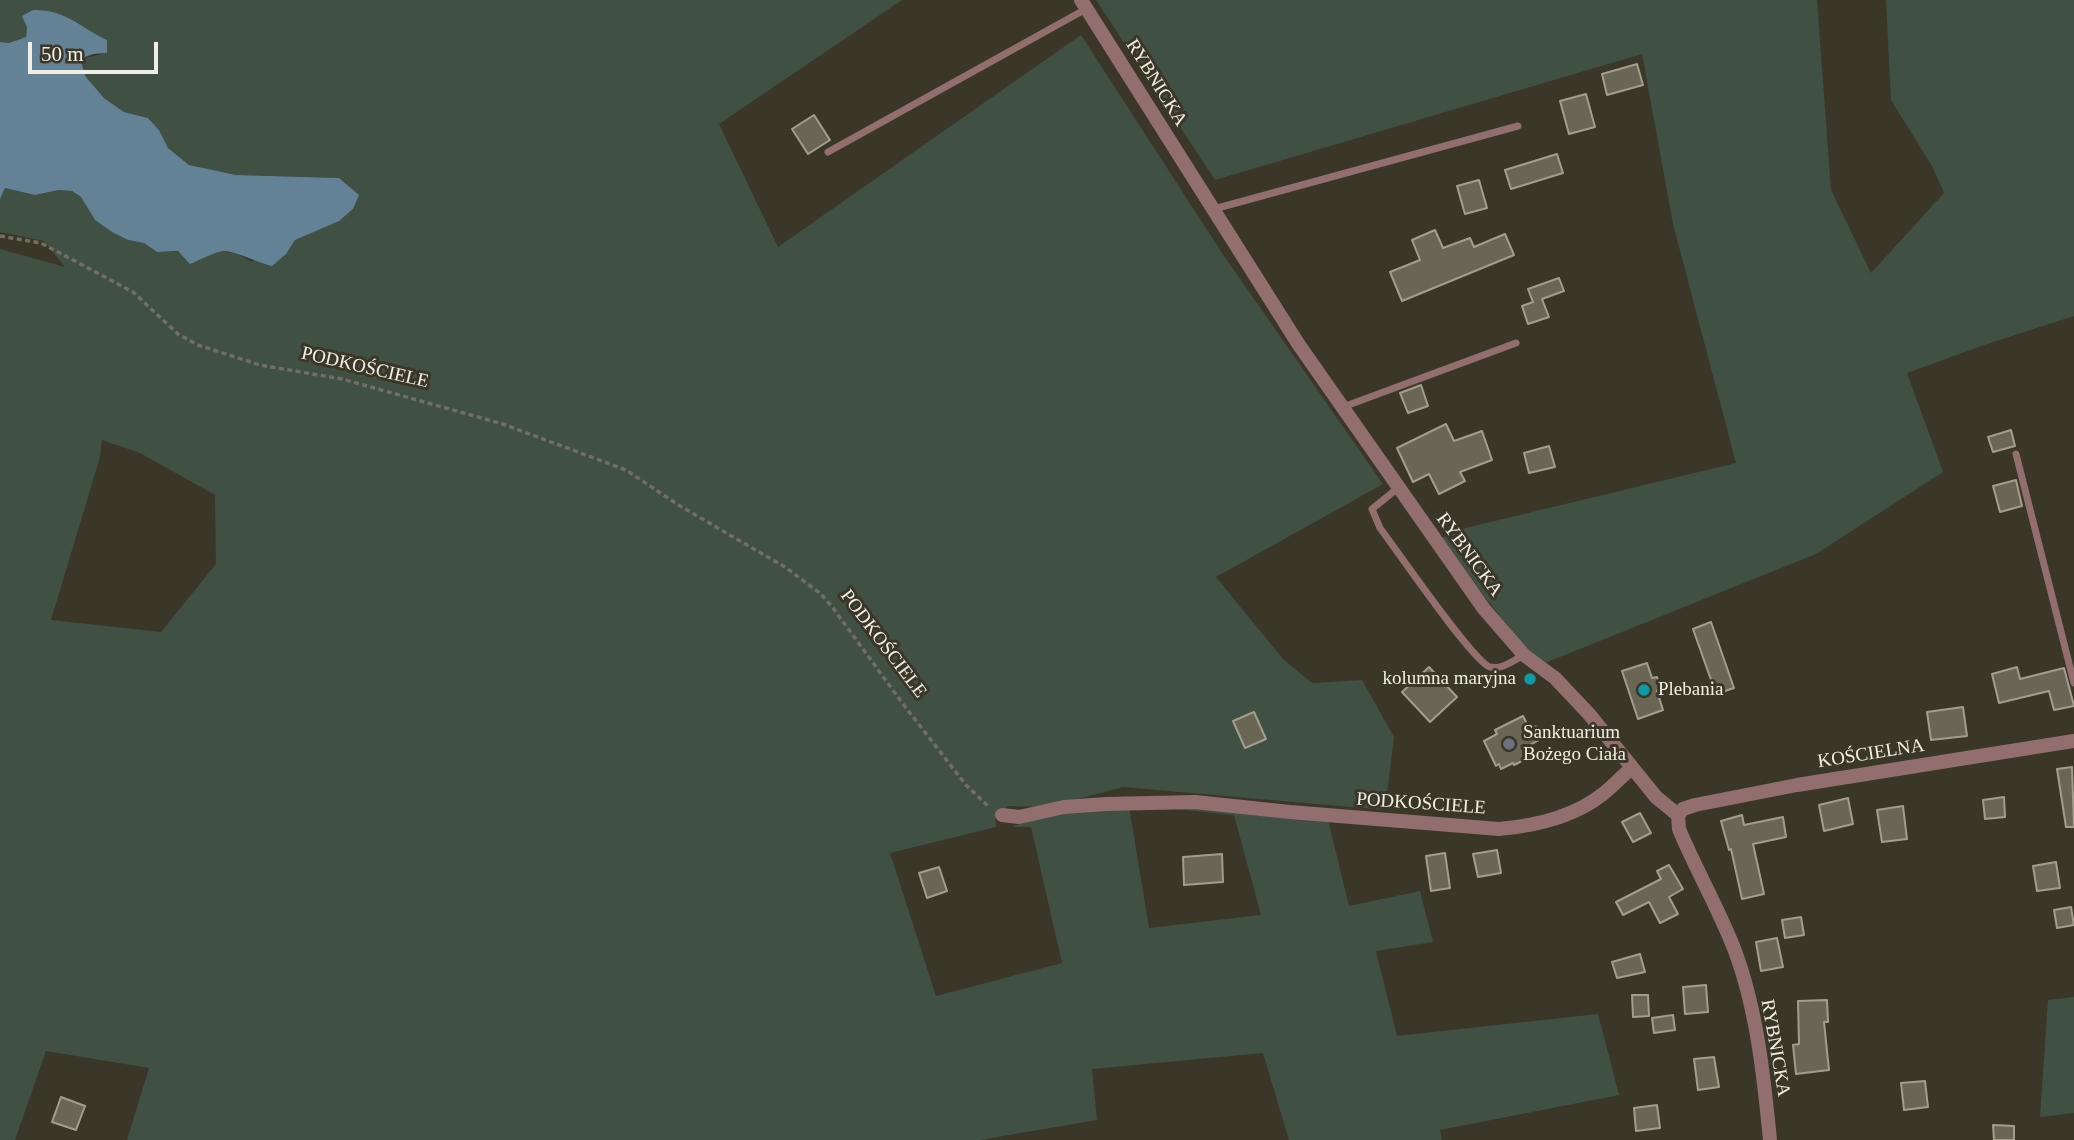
<!DOCTYPE html>
<meta charset="utf-8">
<style>
body{margin:0}
#map{position:relative;width:2074px;height:1140px;overflow:hidden;background:#3b3728;font-family:"Times New Roman",serif}
canvas{display:block}
.scale{position:absolute;left:28px;top:42px;width:130px;height:32px;box-sizing:border-box;border:4px solid #f1efe5;border-top:0;padding-left:9px;font-size:21px;line-height:24px;white-space:nowrap;color:#f1efe5;-webkit-text-stroke:5px #3b3728;paint-order:stroke}
</style>
<div id="map">
<canvas width="2074" height="1140"></canvas>
<div class="scale">50 m</div>
</div>
<script>
const context = document.querySelector('canvas').getContext('2d');
context.lineJoin = 'round';
function fill(path, color) {
  context.fillStyle = color;
  context.fill(path, 'evenodd');
}
function strokePath(path, color, width, dash) {
  context.strokeStyle = color;
  context.lineWidth = width;
  context.lineCap = dash ? 'butt' : 'round';
  context.setLineDash(dash || []);
  context.stroke(path);
}
function drawText(font, color, halo, rows, align = 'center') {
  context.font = font + ' "Times New Roman",serif';
  context.lineWidth = 6;
  context.setLineDash([]);
  context.textBaseline = 'middle';
  context.strokeStyle = halo;
  context.fillStyle = color;
  for (const [text, x, y, turn = 0] of rows) {
    context.save();
    context.translate(x, y);
    context.rotate((+turn || 0) * Math.PI / 180);
    context.textAlign = isNaN(turn) ? turn : align;
    if (halo) context.strokeText(text, 0, 0);
    context.fillText(text, 0, 0);
    context.restore();
  }
}
fill(new Path2D(`
 M0 0H902L719 124 778 247 1081 35 1222 253 1383 484 1216 577 1283 659 1312 683 1362 680 1394 737 1385 810 1123 787 1047 807 1008 806 995 818 996 827 890 853 936 996 1062 963 1031 827H1013C1049 809 1090 809 1129 806L1149 928 1261 915 1234 815 1177 809 1197 806 1328 820 1349 906 1420 891 1433 942 1376 951 1397 1036 1598 1014 1619 1095 1440 1130 1442 1140H1289L1263 1053 1092 1069 1097 1120 980 1140H127L149 1068 46 1051 15 1140H0V249L65 267 44 241 0 232V199L5 188 35 195 59 190 72 191 81 197 95 220 128 240 144 243 157 252 223 251 238 254 252 262 339 178 236 175 189 165 168 148 159 130 148 118 124 112 104 98 86 77 80 59 107 53V40C79 27 66 9 33 10L27 27 26 37 9 43 0 42ZM102 440 140 453 215 495 216 564 161 632 51 620 100 457Z
 M1096 0H1817L1831 190 1871 273 1944 193 1932 166 1891 100 1886 0H2074V316L1987 344 1907 373 1943 472 1816 554 1545 663 1528 651 1439 540 1453 531 1736 463 1673 224 1642 54 1215 180Z
 M2074 997V1113L2040 1117 2048 1000Z`), '#405043');
fill(new Path2D(`
 M33 10C66 9 79 27 107 40V53L93 54 80 59 86 77 104 98 124 112 148 118 159 130 168 148 189 165 236 175 339 178 359 195 353 209 339 221 295 240 286 254 272 266C259 263 233 250 223 251 212 253 200 260 190 264L178 251 157 252 144 243 128 240 112 232 95 220 81 197 72 191 59 190 35 195 5 188 0 199V42L9 43 26 37 27 27 22 16Z`), '#638296');
const building = new Path2D(`
 M1637 64 1643 85 1607 95 1602 74Z
 M1586 94 1595 127 1569 134 1560 101Z
 M814 115 830 140 808 154 792 129Z
 M1557 154 1563 173 1511 189 1505 170Z
 M1479 180 1487 208 1465 214 1457 186Z
 M1435 230 1443 248 1470 238 1474 247 1505 234 1514 255 1402 301 1390 272 1420 260 1412 240Z
 M1559 278 1564 291 1542 299 1549 317 1528 324 1522 306 1533 302 1528 289Z
 M1421 385 1428 406 1408 413 1400 393Z
 M1446 424 1454 441 1482 431 1492 460 1460 472 1465 481 1439 494 1429 474 1413 482 1397 448Z
 M2011 430 2015 446 1993 452 1988 437Z
 M1549 446 1555 467 1529 473 1524 453Z
 M2016 480 2022 506 2000 512 1993 486Z
 M1711 622 1734 688 1716 694 1693 629Z
 M1647 663 1652 678 1657 677 1661 690 1657 691 1663 710 1638 719 1622 671Z
 M1429 667 1457 697 1430 722 1402 692Z
 M2017 667 2020 679 2064 668 2074 706 2054 710 2049 691 1999 703 1992 674Z
 M1963 707 1967 736 1931 740 1927 712Z
 M1254 712 1266 739 1245 748 1233 721Z
 M1523 716 1527 724 1537 727 1540 732 1539 740 1525 748 1530 757 1514 765 1513 763 1501 769 1499 764 1496 766 1484 741 1497 734 1495 730Z
 M2072 767 2074 827H2066L2057 769Z
 M2004 797 2005 817 1985 819 1983 800Z
 M1848 798 1853 824 1824 831 1819 805Z
 M1903 806 1907 839 1882 842 1877 810Z
 M1640 813 1651 833 1633 842 1622 822Z
 M1742 815 1744 825 1783 817 1786 837 1753 844 1764 894 1742 899 1731 849 1729 850 1721 821Z
 M1497 850 1501 873 1478 877 1473 854Z
 M1445 853 1450 888 1431 891 1426 856Z
 M1222 854 1223 882 1184 885 1183 857Z
 M2056 862 2060 888 2037 891 2033 866Z
 M1669 865 1683 889 1669 897 1678 914 1660 923 1649 902 1623 915 1616 902 1661 879 1657 871Z
 M939 867 947 891 927 898 919 873Z
 M2071 907 2074 925 2057 928 2054 910Z
 M1801 917 1804 935 1785 938 1782 920Z
 M1777 938 1783 967 1761 971 1756 942Z
 M1640 954 1645 972 1617 978 1612 962Z
 M1706 985 1708 1012 1685 1014 1683 987Z
 M1632 995H1648L1649 1016 1633 1017Z
 M1827 1000 1828 1022H1824L1829 1070 1796 1074 1793 1045 1799 1044 1798 1001Z
 M1673 1015 1675 1030 1654 1033 1652 1018Z
 M1714 1057 1719 1087 1698 1090 1694 1059Z
 M1925 1081 1928 1107 1904 1110 1901 1083Z
 M61 1097 85 1106 76 1130 52 1122Z
 M1657 1105 1660 1128 1636 1131 1634 1108Z
 M1993 1125 2014 1126V1140H1994Z`);
fill(building, '#6a6655');
strokePath(building, '#a29e8c', 2);
strokePath(new Path2D(`
 M0 236 41 243 133 292 178 334 198 345 260 365 342 379 503 424 626 470 680 506 785 567 821 594 833 608 903 704 966 785 989 807`), '#726e61', 3.5, [5, 3.5]);
strokePath(new Path2D(`
 M828 152 1086 9
 M1214 209 1518 126
 M1343 407 1516 343
 M2016 454 2074 683
 M1398 488 1372 509 1380 528C1396 549 1473 662 1490 667 1502 670 1514 660 1524 655`), '#936e6e', 7);
strokePath(new Path2D(`
 M1081 0 1299 345 1484 609 1524 655 1555 678 1589 714 1656 797 1678 815
 M1002 815 1019 817 1064 807 1106 804 1195 802 1290 812 1499 829C1534 826 1574 817 1603 794 1613 786 1622 776 1632 768
 M1678 815 1683 809 1695 805 1797 785 2074 741
 M1678 815 1679 829C1696 870 1719 909 1735 951 1757 1010 1764 1078 1770 1140`), '#936e6e', 14);
for (const [x, y, r, color] of [
 [1530,679,7,"#0f9aa8"],
 [1644,690,7,"#0f9aa8"],
 [1509,744,7,"#6b7280"]
]) {
  const dot = new Path2D();
  dot.arc(x, y, r, 0, 2 * Math.PI);
  context.fillStyle = color;
  context.fill(dot);
  strokePath(dot, '#3b3728', 2.5);
}
drawText('19px', '#f1efe5', '#3b3728', [
 ["RYBNICKA",1156,83,58],
 ["PODKOŚCIELE",365,368,13],
 ["RYBNICKA",1469,555,54],
 ["PODKOŚCIELE",883,644,53],
 ["KOŚCIELNA",1871,754,-9],
 ["PODKOŚCIELE",1421,804,4],
 ["RYBNICKA",1775,1048,80]
]);
drawText('19px', '#f1efe5', '#3b3728', [
 ["kolumna maryjna",1516,679,"right"],
 ["Plebania",1658,690],
 ["Sanktuarium",1523,733],
 ["Bożego Ciała",1523,755]
], 'left');
</script>
